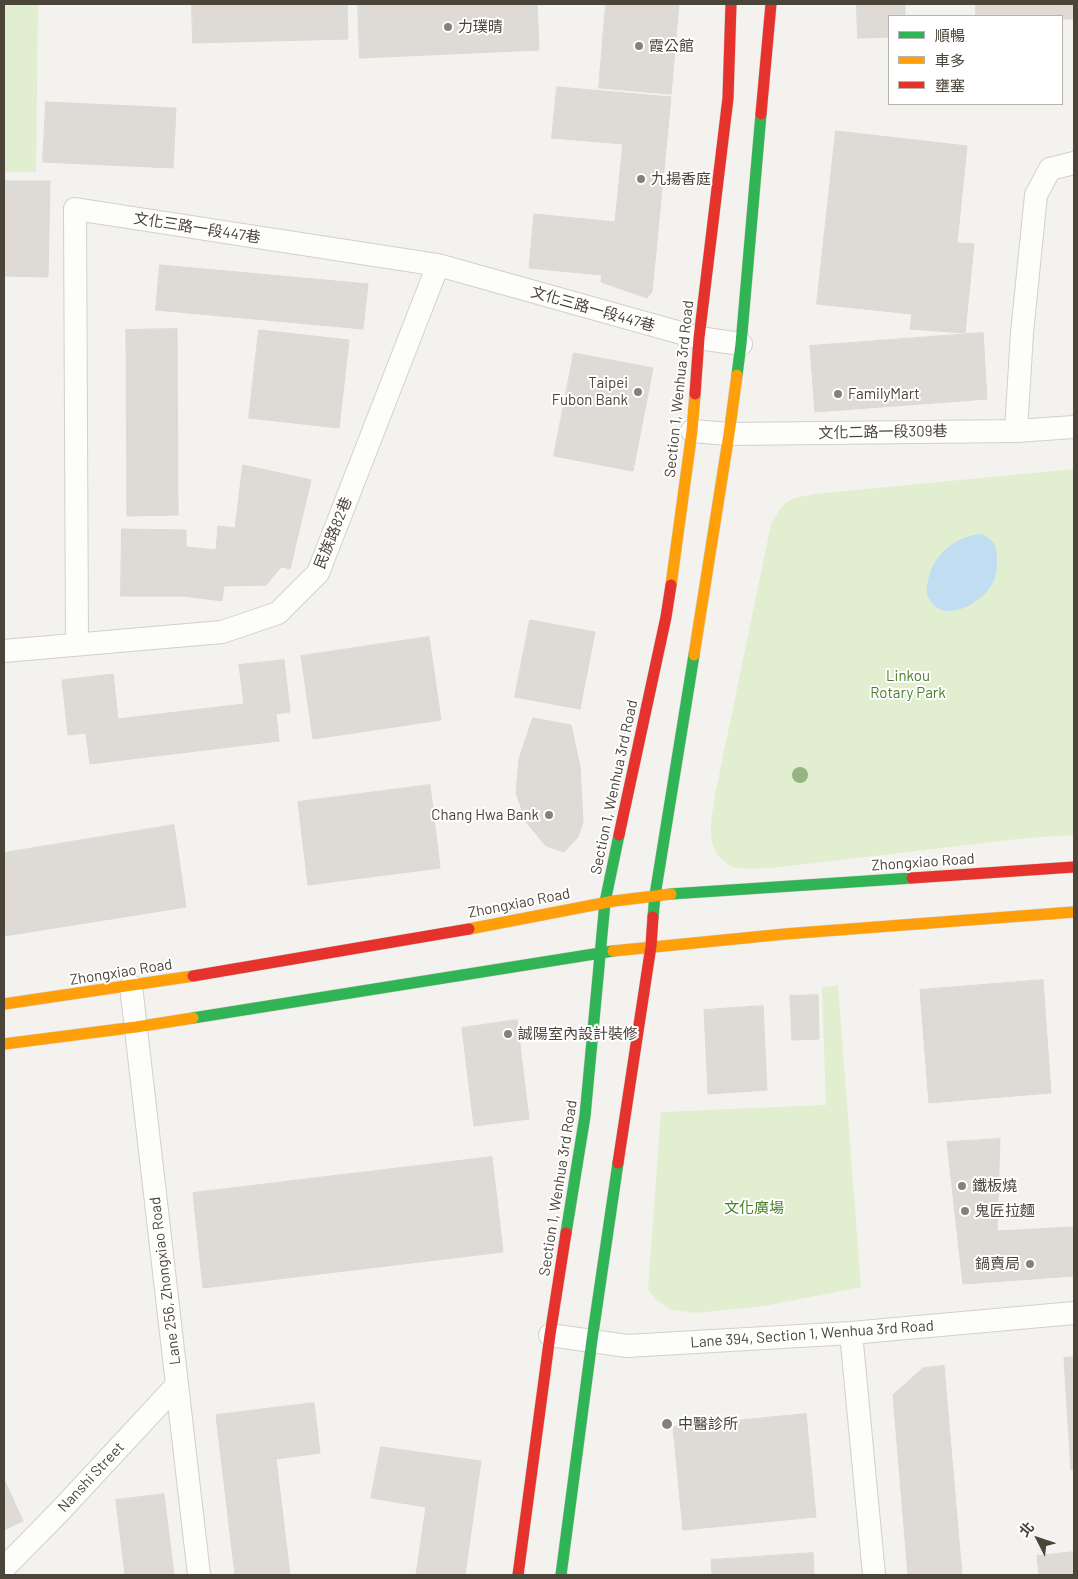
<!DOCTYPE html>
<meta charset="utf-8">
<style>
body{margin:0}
#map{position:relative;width:1078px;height:1579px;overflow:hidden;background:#f4f2ee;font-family:Barlow,"Noto Sans TC",sans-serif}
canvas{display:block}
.frame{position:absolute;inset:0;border:5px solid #4b4439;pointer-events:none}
.legend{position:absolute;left:888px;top:15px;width:175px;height:90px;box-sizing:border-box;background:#fff;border:1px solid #b7b4b0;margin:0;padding:6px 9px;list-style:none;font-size:15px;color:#4b4439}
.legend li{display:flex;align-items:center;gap:10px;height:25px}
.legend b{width:25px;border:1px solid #b7b4b0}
.north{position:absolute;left:1013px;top:1514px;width:50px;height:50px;-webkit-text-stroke:4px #fff;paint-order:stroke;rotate:311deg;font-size:14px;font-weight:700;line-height:20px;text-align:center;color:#4b4439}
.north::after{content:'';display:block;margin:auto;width:18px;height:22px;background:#4b4439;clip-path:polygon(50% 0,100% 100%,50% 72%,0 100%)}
</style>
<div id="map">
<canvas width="1078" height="1579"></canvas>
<div class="frame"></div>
<ul class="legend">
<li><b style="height:6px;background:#30b455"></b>順暢</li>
<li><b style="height:6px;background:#ff9f0a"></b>車多</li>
<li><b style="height:6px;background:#e5322d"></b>壅塞</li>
</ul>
<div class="north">北</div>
</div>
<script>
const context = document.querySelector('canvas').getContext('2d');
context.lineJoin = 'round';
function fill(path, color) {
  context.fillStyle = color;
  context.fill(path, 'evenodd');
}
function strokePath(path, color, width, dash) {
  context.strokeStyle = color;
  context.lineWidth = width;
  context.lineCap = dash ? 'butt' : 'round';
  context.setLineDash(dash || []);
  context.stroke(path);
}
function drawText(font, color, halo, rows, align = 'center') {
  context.font = font + ' Barlow,"Noto Sans TC",sans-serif';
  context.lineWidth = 4;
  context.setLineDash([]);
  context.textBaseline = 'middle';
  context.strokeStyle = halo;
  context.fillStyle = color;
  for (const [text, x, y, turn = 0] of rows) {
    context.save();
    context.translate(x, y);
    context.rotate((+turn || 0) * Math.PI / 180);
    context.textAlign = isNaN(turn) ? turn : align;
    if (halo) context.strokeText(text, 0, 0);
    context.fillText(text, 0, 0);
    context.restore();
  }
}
fill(new Path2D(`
 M4 4H38L36 172H4Z
 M1074 469V835L1026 838 772 868C764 868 739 870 733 867 701 852 712 818 716 790L771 524C785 499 787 499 815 494Z
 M838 986 861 1287 764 1306 696 1313 672 1310 657 1301 648 1289 661 1112 826 1105 822 987Z`), '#e1eecf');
fill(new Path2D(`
 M981 534C994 540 996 544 997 557 997 566 997 576 992 584 984 601 947 623 932 603 926 596 926 589 928 581 932 555 956 536 981 534Z`), '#c0ddf1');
const building = new Path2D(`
 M192 4H347L348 39 193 43Z
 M358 4H537L539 50 360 58Z
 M606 4H679L671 94 599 88Z
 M857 4H905V16H889V37L858 38Z
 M976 4H1074V19H1062V16H976Z
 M557 87 671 97 652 292 647 298 601 282 602 275 529 268 534 214 615 222 623 144 552 138Z
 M46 102 176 108 173 168 43 162Z
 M836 131 967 146 957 243 974 244 965 333 910 329 912 314 817 304Z
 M4 181H50L48 277 4 276Z
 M160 265 368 284 363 329 156 310Z
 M177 329 178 515 127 516 126 330Z
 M259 330 349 340 339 428 249 418Z
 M983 333 987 399 815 412 810 346Z
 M574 353 653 368 633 471 554 456Z
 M243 465 311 480 290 569 216 550 218 526 235 528Z
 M122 529 186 530V547L216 550 281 567 266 585 224 586 222 601 184 596H121Z
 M530 620 595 632 580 709 515 697Z
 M429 637 441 720 313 739 301 656Z
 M284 660 290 712 276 714 279 741 90 764 86 733 68 735 62 680 113 674 118 719 244 704 239 665Z
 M533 718 571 725 580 766 583 822 578 837 564 852 546 846 526 822 516 793 519 759Z
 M430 785 440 868 308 885 298 802Z
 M174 825 186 907 4 936V853Z
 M1043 980 1051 1093 929 1103 920 990Z
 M818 995 819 1039 792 1040 790 996Z
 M763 1006 767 1090 708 1094 704 1010Z
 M517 1020 529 1119 474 1126 462 1028Z
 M1000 1139 997 1231 1074 1227V1276L963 1284 947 1142Z
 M492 1157 503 1252 203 1288 193 1193Z
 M1074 1357V1470H1071L1064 1358Z
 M944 1366 962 1575H908L893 1395 923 1368Z
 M314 1403 320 1453 276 1459 290 1575H235L216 1415Z
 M806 1414 816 1517 683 1530 673 1427Z
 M381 1447 481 1461 465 1575H416L426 1507 371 1498Z
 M4 1479 23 1521 4 1530Z
 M164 1494 174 1575H125L116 1500Z
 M1074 1552V1575H1039L1037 1556Z
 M813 1553 814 1575H712L711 1560Z`);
fill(building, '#dedbd6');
strokePath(building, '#dcd9d4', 1);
const street = new Path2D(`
 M692 431 729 434 1016 431 1074 427
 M1016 431 1022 333 1036 195 1050 169 1074 163
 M77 644 75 209 438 265 699 338 741 344
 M4 651 222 632 278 613 318 573 438 265
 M131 986 199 1575
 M851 1333 874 1575
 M550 1335 627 1346 851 1333 1074 1313
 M4 1568 61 1510 177 1385`);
const fast = new Path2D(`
 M737 375 741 344 761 114
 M671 894 912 878
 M653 917 655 895 694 655
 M193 1018 613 951
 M566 1233 585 1116 605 902 619 835
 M561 1575 592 1340 618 1163`);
const slow = new Path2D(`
 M671 585 692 431 695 394
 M694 655 729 434 737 375
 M469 929 614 901 671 894
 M613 951 785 934 1074 912
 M4 1004 193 976
 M4 1044 136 1027 193 1018`);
const jam = new Path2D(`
 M761 114 771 4
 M695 394 699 338 728 98 731 4
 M619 835 666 617 671 585
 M912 878 1074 867
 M193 976 469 929
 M618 1163 651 946 653 917
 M518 1575 550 1335 566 1233`);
strokePath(street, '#d2d0cb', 24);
strokePath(fast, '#d3cfc5', 12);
strokePath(slow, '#d3cfc5', 12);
strokePath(jam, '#d3cfc5', 12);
strokePath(street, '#fdfdfc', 22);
strokePath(fast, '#30b455', 11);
strokePath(slow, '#ff9f0a', 11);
strokePath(jam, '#e5322d', 11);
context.fillStyle = '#96b382';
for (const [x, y] of [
 [800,775]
]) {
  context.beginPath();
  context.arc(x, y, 8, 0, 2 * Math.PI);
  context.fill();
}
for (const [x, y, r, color] of [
 [448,27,5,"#868178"],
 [639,46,5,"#868178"],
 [641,179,5,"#868178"],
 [638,392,5,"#868178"],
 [838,394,5,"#868178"],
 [549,815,5,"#868178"],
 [508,1034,5,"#868178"],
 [962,1186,5,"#868178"],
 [965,1211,5,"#868178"],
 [1030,1264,5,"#868178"],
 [667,1424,6,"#868178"]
]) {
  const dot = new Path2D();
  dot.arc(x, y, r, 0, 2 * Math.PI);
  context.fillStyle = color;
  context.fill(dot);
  strokePath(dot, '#fff', 2);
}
drawText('15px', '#4b4439', '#fff', [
 ["力璞晴",458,27],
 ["霞公館",649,46],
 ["九揚香庭",651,179],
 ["Taipei",628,383,"right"],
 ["Fubon Bank",628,400,"right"],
 ["FamilyMart",848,394],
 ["Chang Hwa Bank",539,815,"right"],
 ["誠陽室內設計裝修",518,1034],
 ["鐵板燒",972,1186],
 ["鬼匠拉麵",975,1211],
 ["鍋賣局",1020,1264,"right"],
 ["中醫診所",678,1424]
], 'left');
drawText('15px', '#4b4439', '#fff', [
 ["文化三路一段447巷",197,228,9],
 ["文化三路一段447巷",593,309,16],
 ["Section 1, Wenhua 3rd Road",679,389,-84],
 ["文化二路一段309巷",883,432,-1],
 ["民族路82巷",333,533,-68],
 ["Section 1, Wenhua 3rd Road",614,787,-78],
 ["Zhongxiao Road",923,862,-4],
 ["Zhongxiao Road",519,903,-11],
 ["Zhongxiao Road",121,972,-9],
 ["Section 1, Wenhua 3rd Road",558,1188,-81],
 ["Lane 256, Zhongxiao Road",165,1281,-97],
 ["Lane 394, Section 1, Wenhua 3rd Road",812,1334,-4],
 ["Nanshi Street",91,1477,-47]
]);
drawText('15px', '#4a7f2a', '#fff', [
 ["Linkou",908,676],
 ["Rotary Park",908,693],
 ["文化廣場",754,1208]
]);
</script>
